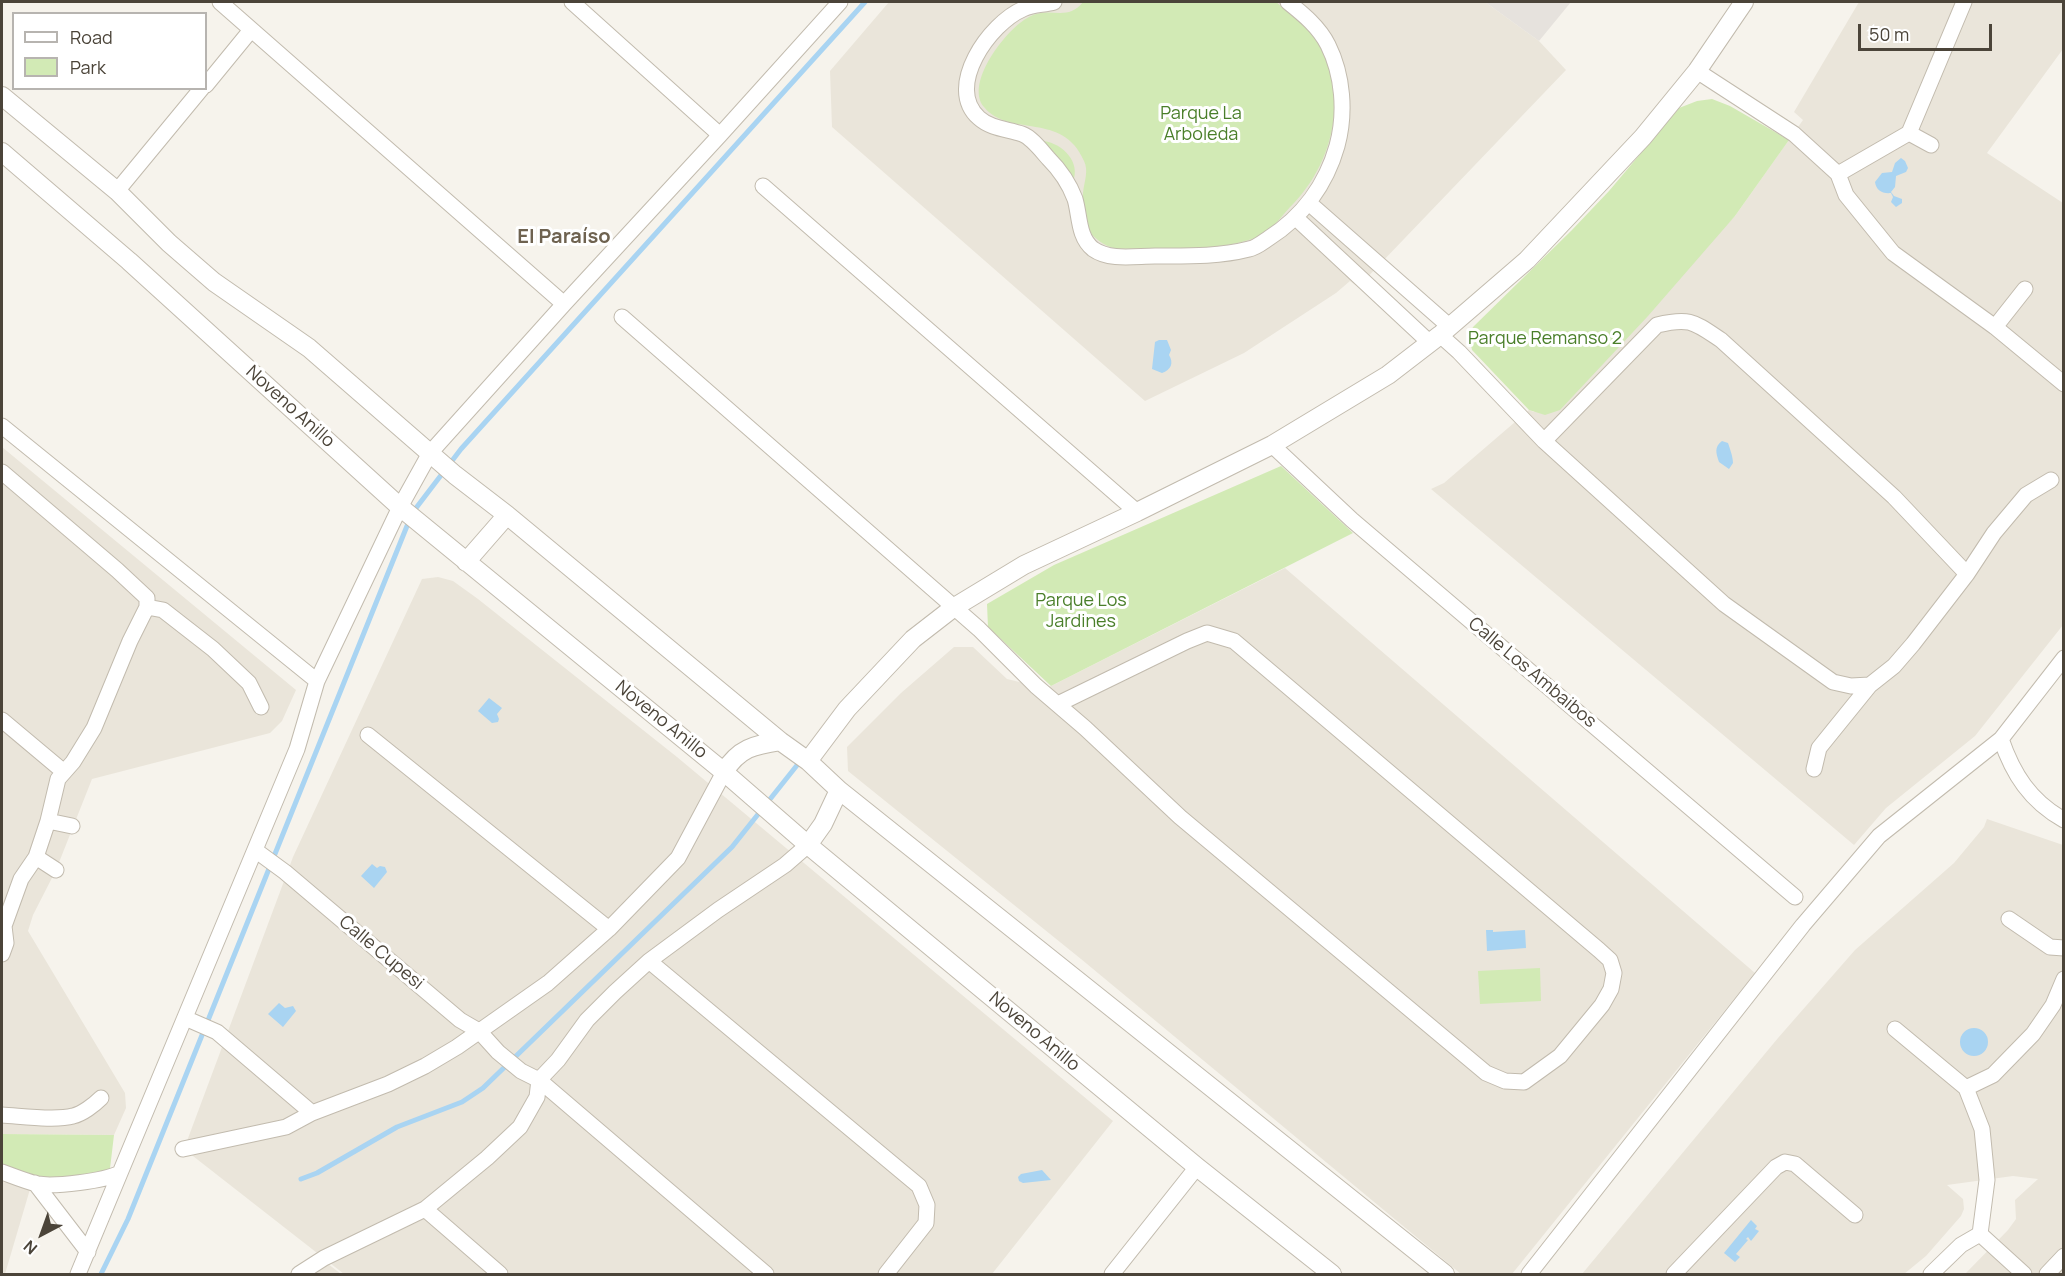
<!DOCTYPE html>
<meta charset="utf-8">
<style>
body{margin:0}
#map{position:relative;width:2065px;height:1276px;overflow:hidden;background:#f6f3ec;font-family:Manrope,sans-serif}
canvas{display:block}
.frame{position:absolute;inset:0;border:3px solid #4b4439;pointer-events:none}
.legend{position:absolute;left:12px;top:12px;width:195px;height:78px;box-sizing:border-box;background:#fff;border:2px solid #b7b4b0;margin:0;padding:8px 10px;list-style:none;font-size:18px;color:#4b4439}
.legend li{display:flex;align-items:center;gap:12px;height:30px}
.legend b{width:30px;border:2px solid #b7b4b0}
.north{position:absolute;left:12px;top:1204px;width:60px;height:60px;-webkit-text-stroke:4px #fff;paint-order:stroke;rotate:221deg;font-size:16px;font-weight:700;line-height:24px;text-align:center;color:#4b4439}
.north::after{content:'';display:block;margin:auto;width:21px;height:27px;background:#4b4439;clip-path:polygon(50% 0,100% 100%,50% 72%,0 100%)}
.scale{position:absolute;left:1858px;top:24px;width:134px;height:27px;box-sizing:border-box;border:3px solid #4b4439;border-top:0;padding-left:8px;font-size:18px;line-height:21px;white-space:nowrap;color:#4b4439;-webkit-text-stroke:4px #fff;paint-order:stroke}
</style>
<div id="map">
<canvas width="2065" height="1276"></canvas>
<div class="frame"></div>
<ul class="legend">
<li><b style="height:8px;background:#fff"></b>Road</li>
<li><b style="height:16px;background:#d2eab5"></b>Park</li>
</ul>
<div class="north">N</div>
<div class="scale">50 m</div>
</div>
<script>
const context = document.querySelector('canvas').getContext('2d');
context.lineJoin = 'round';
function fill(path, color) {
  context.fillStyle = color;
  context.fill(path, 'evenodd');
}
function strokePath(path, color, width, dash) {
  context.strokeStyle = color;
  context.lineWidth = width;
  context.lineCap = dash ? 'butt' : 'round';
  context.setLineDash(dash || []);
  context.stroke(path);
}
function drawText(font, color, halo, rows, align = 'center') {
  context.font = font + ' Manrope,sans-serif';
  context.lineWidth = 6;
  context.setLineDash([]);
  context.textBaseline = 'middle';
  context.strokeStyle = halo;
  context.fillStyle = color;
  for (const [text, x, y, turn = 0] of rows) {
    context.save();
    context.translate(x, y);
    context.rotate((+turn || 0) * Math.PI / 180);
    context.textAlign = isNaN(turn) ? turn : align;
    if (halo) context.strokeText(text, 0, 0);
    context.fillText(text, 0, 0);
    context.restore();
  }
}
fill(new Path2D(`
 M889 2H1485L1539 41 1566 70 1358 287 1350 281 1336 293 1244 353 1145 401 832 127 830 71Z
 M1859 2H2063V49L1987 153 2063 203V625L1975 736 1886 808 1854 845 1431 489 1444 483 1529 410 1534 412 1735 216 1803 120 1794 112Z
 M2 447 296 690 282 721 270 733 92 779 56 870 33 915 28 931 125 1093 126 1108 114 1135 2 1134Z
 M1285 568 1755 973 1512 1274H1461L1081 959 848 771 847 747 901 693 954 647H973L1007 679 1036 686H1051Z
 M438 577 453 581 478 599 677 757 1113 1121 992 1274H344L184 1149 293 857 422 579Z
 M1987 819 2063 845V1274H1965L2008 1230 2016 1219 2015 1200 2038 1179 2013 1176 1947 1185 1963 1199 1964 1209 1961 1216 1926 1256 1904 1274H1582L1778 1038 1855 950 1954 863 1984 827Z
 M2 1170 33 1179 5 1274H2Z
 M323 1260 341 1274H307Z`), '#eae5da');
fill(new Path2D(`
 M1485 2H1571L1539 41Z`), '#e6e2dd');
fill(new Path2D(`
 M1083 2H1276C1289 13 1308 24 1317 39 1349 92 1335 160 1294 203 1283 214 1272 231 1257 237 1218 253 1159 248 1116 249 1089 241 1079 221 1083 193 1084 182 1089 171 1084 161 1063 111 1009 138 984 107 964 83 1007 28 1029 17 1050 5 1066 23 1083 2Z
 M1712 99 1730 106 1789 140 1735 216 1648 316 1560 410 1545 415 1529 410 1472 350 1469 337 1473 327 1572 230 1609 191 1679 108 1697 101Z
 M1044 141C1063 144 1081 162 1073 182L1042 142Z
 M1281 466 1353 533 1051 686 988 627 987 604 1054 565Z
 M1540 968 1541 1001 1480 1004 1478 971Z
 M2 1134 114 1135 109 1177 46 1183 2 1170Z`), '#d2eab5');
fill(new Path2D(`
 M1901 158 1905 161 1908 168 1906 172 1896 176 1895 187 1891 192 1894 196 1902 199V203L1896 207 1891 202 1893 197 1891 193C1882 194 1876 190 1875 182L1882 173 1892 172 1895 163Z
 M1159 340H1167L1171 350 1169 355C1174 363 1171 370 1162 373L1152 369 1155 342Z
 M1722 441 1728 443C1730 449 1733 457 1733 463L1729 469 1719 462C1716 453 1714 447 1722 441Z
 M489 698 502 708 497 714 499 719 498 722 492 723 478 711Z
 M372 864 377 868 380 866 385 867 387 872 374 888 361 876Z
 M1486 930H1493V932L1525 930 1526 948 1487 951Z
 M279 1003 285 1008 293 1006 296 1011 283 1027 268 1014Z
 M1960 1042a14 14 0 1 1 28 0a14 14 0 1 1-28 0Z
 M1042 1170 1051 1180 1023 1183 1019 1181 1018 1177 1021 1174Z
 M1751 1220 1757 1226 1755 1229 1759 1231 1751 1241 1748 1237 1746 1239 1748 1240 1736 1254 1740 1257 1735 1262 1724 1253Z`), '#a9d4f2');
strokePath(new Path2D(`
 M413 512 461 449 865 2
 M301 1179 317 1173 397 1127 462 1102 483 1088 732 847 798 764
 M101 1274 128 1219 409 521`), '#a9d4f2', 5);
const minor = new Path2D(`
 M220 2 564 304
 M572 2 720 135
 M1054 2C1044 5 1033 4 1023 9 990 23 944 87 979 118 991 129 1008 129 1022 134 1031 137 1041 150 1048 158 1060 170 1069 183 1075 199 1080 216 1078 237 1093 249 1110 261 1135 256 1155 256 1186 256 1218 257 1249 249 1256 248 1263 242 1269 238 1302 217 1326 185 1337 146 1346 113 1343 75 1328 45 1319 27 1303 14 1288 2
 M1697 71 1794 134 1838 174 1846 195 1893 253 1995 327 2064 384
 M206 85 251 30
 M1909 133 1964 2
 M1838 174 1909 133 1931 145
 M763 186 1137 512
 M117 191 202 88
 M1309 203 1449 326
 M1296 218 1429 342
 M622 317 979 629 1036 686 1085 728 1180 817 1486 1073 1505 1081 1524 1082 1560 1056 1602 1005 1611 989 1614 973 1610 960 1599 950 1234 641 1207 633 1187 641 1058 704
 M1995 327 2025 289
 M1440 335 1459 352 1544 441 1724 604 1833 682 1851 686 1870 685
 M2 426 317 681
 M1544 441 1657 325C1690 317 1694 322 1721 340L1894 497 1967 574
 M1272 445 1352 520 1795 897
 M2 472 117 570 147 598V607
 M2 720 64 772
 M368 735 609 929
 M2001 739C2013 774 2030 801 2064 820
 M1814 769 1819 748 1870 685 1894 666 1913 644 1967 574 1994 533 2026 495 2051 480
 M72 826 48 821 58 779 73 762 94 728 130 641 147 607 163 610 213 649 249 683 261 707
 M255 850 285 872 460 1020 479 1031 498 1052 521 1071 539 1080 766 1274
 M36 857 48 821
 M2009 919 2050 947 2064 948
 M2 925 4 926 6 943 2 954
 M4 926 21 879 36 857 56 870
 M649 961 919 1186 927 1205 926 1223 886 1274
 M185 1018 217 1032 312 1113
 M1895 1029 1966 1088 1982 1129 1987 1180 1980 1234
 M1966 1088 1993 1075 2033 1034 2053 1005 2064 979
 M2 1115C21 1116 55 1121 73 1116 82 1114 94 1105 101 1098
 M183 1149 286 1127 312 1113 388 1084 425 1066 457 1047 548 983 609 929 678 858 724 772
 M2 1172C13 1176 25 1181 37 1184 55 1187 104 1181 120 1173L297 749 317 681 400 507 430 453 564 304 720 135 840 2
 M35 1183 88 1252
 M425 1209 500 1274
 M1980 1234 2024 1274
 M78 1274 120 1173
 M299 1274 324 1258 425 1209 487 1158 520 1127 537 1097 539 1080 558 1060 587 1020 615 992 649 961 718 910 785 865 808 845
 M1112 1274 1197 1167
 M1529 1274 1803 925 1879 836 2001 739 2064 658
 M1674 1274 1776 1167 1785 1162 1795 1164 1855 1215
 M1931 1274 1961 1245 1980 1234
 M2047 1274 2064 1256`);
const tertiary = new Path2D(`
 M2 96 117 191 169 243 214 282 309 348 455 475 507 515 780 741
 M2 152 129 261 400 507 724 772 808 845 1197 1167 1332 1274
 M466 562 507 515
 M808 761 847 709 913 639 953 608 1024 565 1137 512 1272 445 1388 375 1440 335 1527 260 1643 137 1697 71 1744 2
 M724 772C739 748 754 745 780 741L808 761 839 790 823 824 808 845
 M839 790 1445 1274`);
strokePath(minor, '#c2bbae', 17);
strokePath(tertiary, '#c2bbae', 20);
strokePath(minor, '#fff', 15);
strokePath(tertiary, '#fff', 18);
drawText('18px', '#4a7f2a', '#fff', [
 ["Parque La",1201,114],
 ["Arboleda",1201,135],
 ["Parque Remanso 2",1545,339],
 ["Parque Los",1081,601],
 ["Jardines",1081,622]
]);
drawText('18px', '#4b4439', '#fff', [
 ["Noveno Anillo",290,407,42],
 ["Calle Los Ambaibos",1532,673,40],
 ["Noveno Anillo",661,720,39],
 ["Calle Cupesi",381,953,40],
 ["Noveno Anillo",1034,1032,40]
]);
drawText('bold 20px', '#6e6250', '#fff', [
 ["El Paraíso",564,237]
]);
</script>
